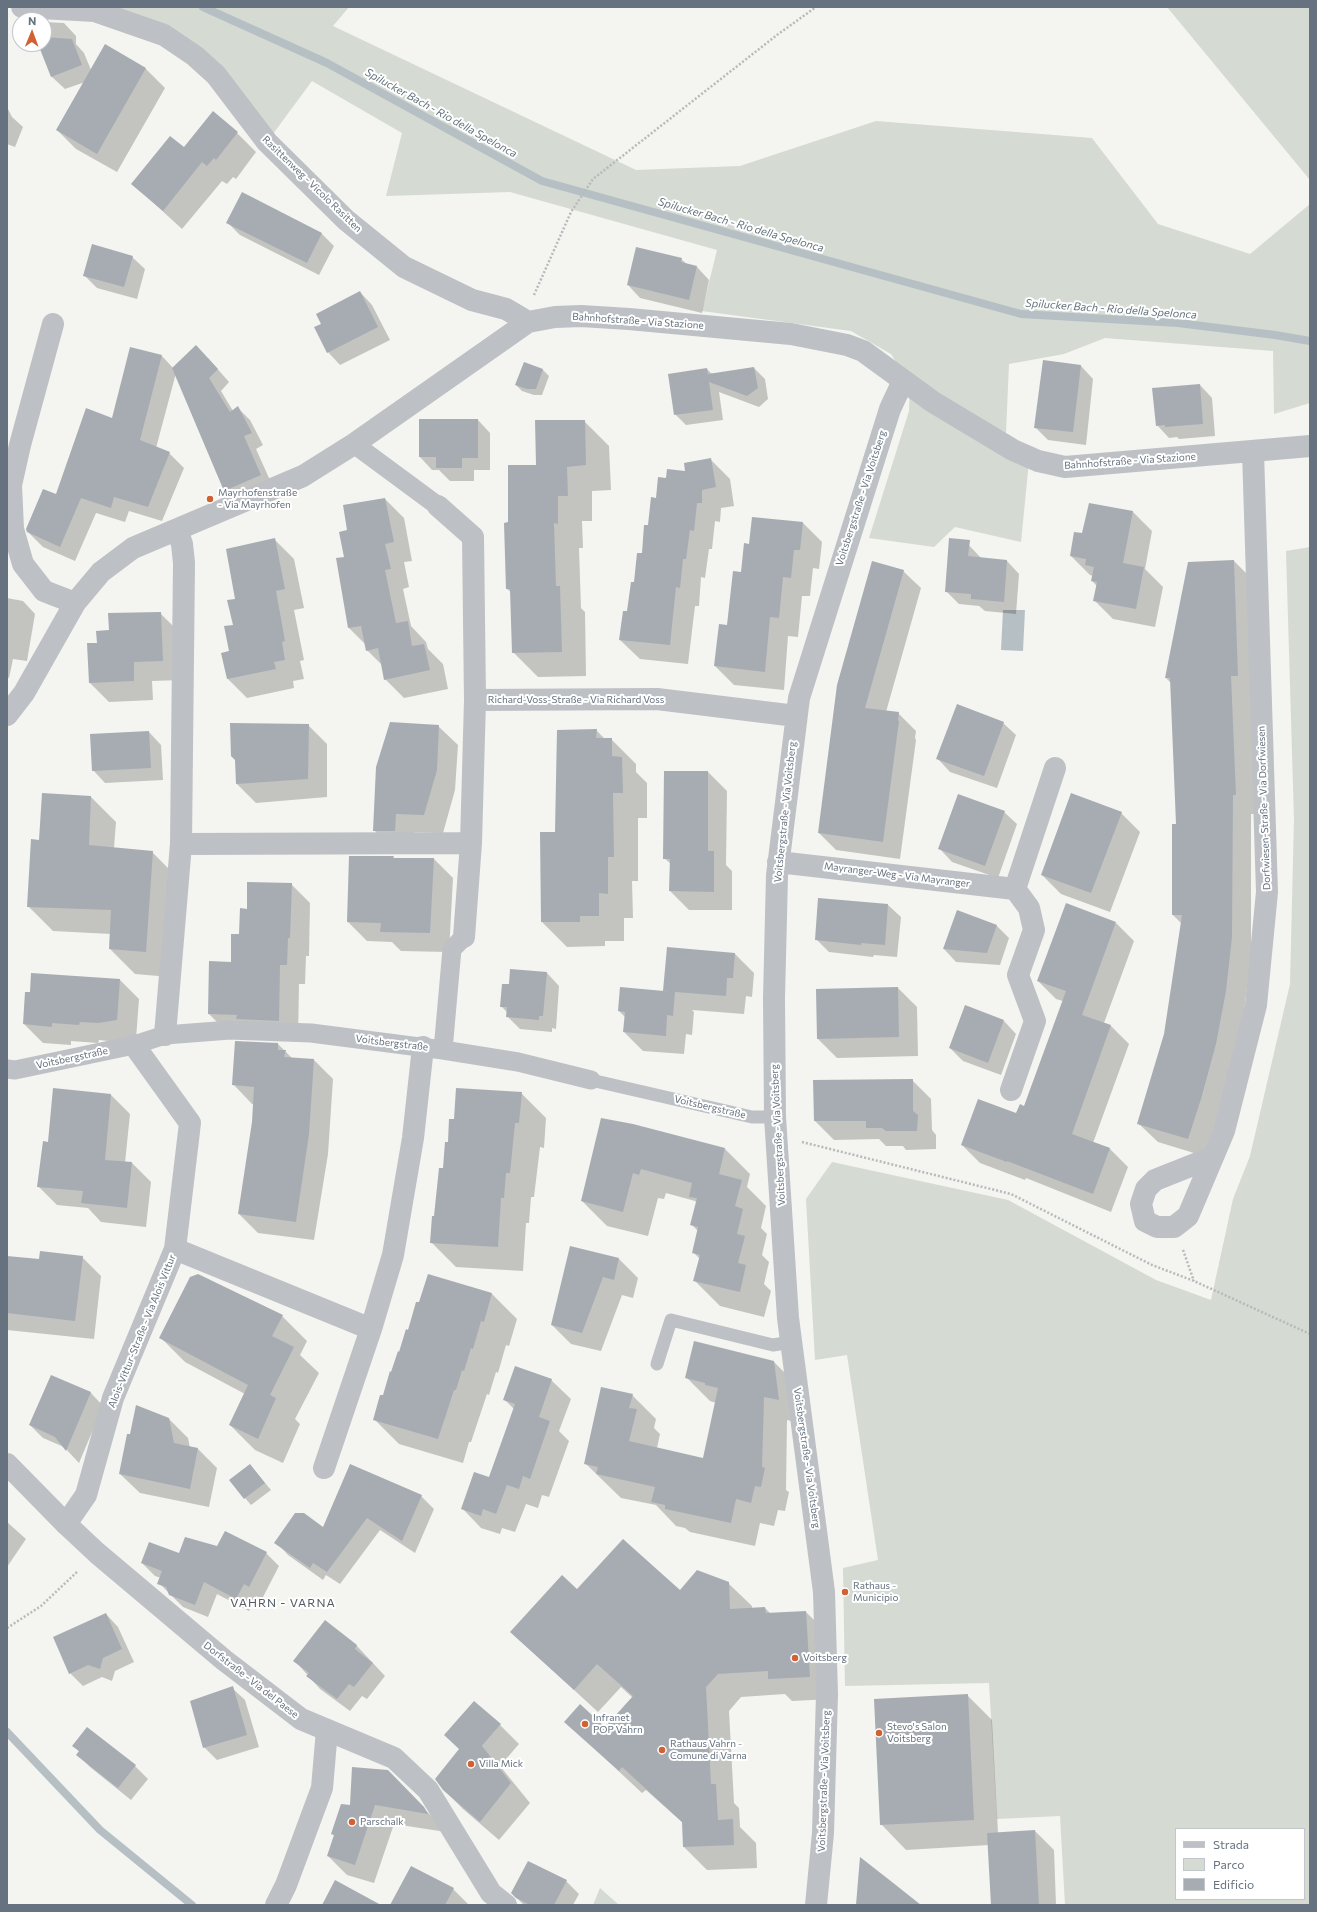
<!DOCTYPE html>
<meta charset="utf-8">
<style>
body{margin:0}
#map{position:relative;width:1317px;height:1912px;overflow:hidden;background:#f4f4f0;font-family:Commissioner,sans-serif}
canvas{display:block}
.frame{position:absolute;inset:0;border:8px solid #66727f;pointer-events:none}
.legend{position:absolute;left:1175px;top:1828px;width:130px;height:72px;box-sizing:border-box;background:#fff;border:1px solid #c2c7cc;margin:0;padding:5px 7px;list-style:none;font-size:12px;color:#66727f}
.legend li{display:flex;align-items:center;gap:8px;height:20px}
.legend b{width:20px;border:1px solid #c2c7cc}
.north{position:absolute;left:12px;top:12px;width:40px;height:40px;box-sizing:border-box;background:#fff;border:1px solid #c2c7cc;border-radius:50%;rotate:1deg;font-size:11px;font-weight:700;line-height:16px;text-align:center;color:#66727f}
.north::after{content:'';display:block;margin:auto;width:14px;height:18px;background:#d16133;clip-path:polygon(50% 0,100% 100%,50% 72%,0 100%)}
</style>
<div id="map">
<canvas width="1317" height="1912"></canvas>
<div class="frame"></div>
<ul class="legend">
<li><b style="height:5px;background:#bdc0c4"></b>Strada</li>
<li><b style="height:11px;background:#d5dad2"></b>Parco</li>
<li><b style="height:11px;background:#a6acb2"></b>Edificio</li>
</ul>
<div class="north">N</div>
</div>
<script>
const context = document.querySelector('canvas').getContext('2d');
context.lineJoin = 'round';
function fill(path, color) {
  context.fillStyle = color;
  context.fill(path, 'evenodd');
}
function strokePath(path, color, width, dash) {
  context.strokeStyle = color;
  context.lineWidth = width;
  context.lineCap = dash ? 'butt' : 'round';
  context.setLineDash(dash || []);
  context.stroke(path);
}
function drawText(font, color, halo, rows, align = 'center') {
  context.font = font + ' Commissioner,sans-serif';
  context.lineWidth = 4;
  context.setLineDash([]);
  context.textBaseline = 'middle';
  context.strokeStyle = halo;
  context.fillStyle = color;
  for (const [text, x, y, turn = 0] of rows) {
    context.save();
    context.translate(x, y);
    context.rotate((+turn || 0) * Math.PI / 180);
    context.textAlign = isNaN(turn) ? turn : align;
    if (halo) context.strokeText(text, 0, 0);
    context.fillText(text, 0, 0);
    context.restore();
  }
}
fill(new Path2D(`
 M93 7H349L333 26 636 170 740 166 876 121 1092 138 1158 224 1250 254 1310 204V403L1274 414 1273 351 1105 338 1064 354 1009 364 1006 433 1029 461 1021 542 955 527 934 547 869 538 909 411 910 384 891 354 851 331 702 311 717 250 510 192 386 196 402 133 312 81 267 142 216 75Z
 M1167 7H1310V180Z
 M1310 547V1905H1065L1060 1816 997 1819 989 1683 845 1686 843 1568 878 1560 847 1355 815 1360 806 1199 832 1162 1008 1200 1156 1280 1211 1300 1233 1199 1250 1156 1290 984 1294 819 1286 551ZM1176 1829H1304V1899H1176Z
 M600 1888 619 1905H593Z`), '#d5dad2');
fill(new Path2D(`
 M1003 610H1025L1023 651 1001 650Z`), '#b6c0c4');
fill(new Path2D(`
 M44 22 64 23 76 36V44L84 53 91 70 105 46 146 69 165 88 117 172 76 149 57 130 85 82 65 89 52 77 39 44H44Z
 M7 107 12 117 23 127 15 147 7 144Z
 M237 133 256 152 236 179 233 177 227 184 222 181 182 229 133 184 184 148Z
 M227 222 321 233 334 246 319 275 240 235Z
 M132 257 145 269 137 299 97 288 84 275Z
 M681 259 688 265 697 267 709 280 702 313 640 298 628 285Z
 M360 292 372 305 390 340 340 365 328 352 322 324Z
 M162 356 173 368 208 358 229 382 221 391 233 411 238 408 250 420 263 445 256 449 273 487 237 503 225 491 176 373 156 448 169 453 184 468 162 521 129 511 125 522 96 513 75 561 43 547 28 532Z
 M524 363 543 370 549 376 542 395H534L522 391 516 385Z
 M1081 366 1093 379 1086 445 1048 440 1036 428Z
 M754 368 765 379 768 399 759 407 719 392 723 420 686 425 675 414 707 369 712 374Z
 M1200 385 1212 398 1215 436 1179 439 1177 437 1169 438 1157 425Z
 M420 420H478L490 433V470H474V481H450L439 470H432L420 457Z
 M584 421 609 446 611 490 592 491V521H582L583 548H579L581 608 585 612 586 676 538 677 513 652 512 593 507 589 509 523 537 466Z
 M711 460 730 479 734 506 721 508 720 522 715 521 712 549H709L705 578 701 577 699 606H695L688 664 640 659 620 640 657 499 667 479 687 472Z
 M385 499 404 518 412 561 404 562 409 587 403 589 411 626 426 642 428 649 443 664 448 689 404 698 385 679 382 665 367 650 365 644 349 628 345 558 348 531Z
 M1133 512 1152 531 1145 569 1163 587 1155 627 1113 619 1094 600 1097 586 1092 581 1093 576 1090 575 1071 556 1083 534Z
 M803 523 822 542 819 569 813 568 810 596H802L798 637 788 636 784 690 734 685 715 666 728 626 750 545Z
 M275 540 294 559 304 608 294 610 304 660 300 661 304 679 293 681 294 688 247 698 228 679 237 599Z
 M964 540 982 559 1007 561 1019 574 1016 614 985 611 979 606 959 604 946 591Z
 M1234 561 1253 580 1255 814H1251V956L1244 1011 1207 1157 1158 1142 1138 1123 1165 1034 1182 924 1173 915V825H1177L1171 683 1166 678 1189 563Z
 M903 571 921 588 886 712 898 713 916 731 915 738 916 740 900 859 836 850 819 833Z
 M7 598 23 601 35 614 27 661 13 659 9 678 7 677Z
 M160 613 179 632 181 680 152 681 153 700 109 702 90 683 98 644 110 631Z
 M1003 723 1016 735 997 788 950 772 938 759Z
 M308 725 327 744V797L256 803 237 784Z
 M438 726 458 745 455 790 443 833 415 832 414 849 393 850 374 830Z
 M596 730 605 739H611L636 764V772L647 783V818H638V881H632L633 918H624V941H605V946L567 947 542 922Z
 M149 732 161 745 163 780 105 783 93 770Z
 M708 772 727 791 726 865 732 871V910H689L670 891 671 864 664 858Z
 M91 797 116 822 114 848 152 852 177 877 170 977 135 974 110 949 111 934 53 931 28 906 40 841Z
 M1004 812 1017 824 998 878 952 862 940 849Z
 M1121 813 1140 832 1110 912 1061 894 1042 875Z
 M393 857 395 859H434L453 878 449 952 401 951 392 942 367 941 348 922Z
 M291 884 310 903 309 956H306L305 984H299L298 1039 228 1033 209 1014 232 963 247 910Z
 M888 905 901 917 897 957 874 955 873 957 829 952 816 939Z
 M958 911 997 926 1009 938 1000 965 956 962 944 949Z
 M1116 923 1134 941 1104 1023 1111 1026 1129 1044 1093 1143 1109 1148 1128 1167 1111 1212 1026 1178 1025 1180 980 1163 962 1145 1017 1114 1025 1107 1063 1001 1056 999 1038 981Z
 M735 954 754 973 752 997 746 996 744 1014 692 1010 694 1012 692 1035 686 1034 684 1054 643 1051 624 1032 625 1017 619 1011 666 992Z
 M547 973 559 986 556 1029 552 1028V1032L520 1029 507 1016V1012L501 1006 510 985Z
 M120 980 139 999 136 1039 118 1042 99 1040 98 1043 71 1041V1045L43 1043 24 1024Z
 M898 988 917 1007 918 1056 837 1058 818 1039Z
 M1004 1021 1016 1034 1001 1075 963 1061 950 1048Z
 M236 1042 278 1044 293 1059 314 1060 333 1079 328 1154 314 1240 258 1233 239 1214 253 1122 254 1104H252L233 1084Z
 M912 1080 931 1099 932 1130 936 1135V1149L906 1150 903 1146H886L879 1139 834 1140 815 1121Z
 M521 1093 546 1118 544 1148 540 1147 534 1197H531L529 1223H526L523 1271 456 1267 431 1242 454 1120Z
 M111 1095 130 1114 125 1163H132L151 1182 146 1227 101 1222 88 1208 57 1205 38 1186 49 1143Z
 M632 1125 725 1149 750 1174 747 1187 766 1206 761 1228 767 1234 762 1255 769 1262 764 1284 771 1291 764 1317 720 1306 695 1281 700 1259 693 1252 698 1231 691 1224 697 1203 695 1201 666 1193 664 1199 658 1198 648 1236 607 1226 582 1201Z
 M571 1247 619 1259 638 1278 633 1298 622 1295 601 1351 571 1344 552 1325Z
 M7 1257 40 1260 82 1257 101 1276 94 1339 7 1330Z
 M428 1275 492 1294 517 1319 509 1346 506 1345 498 1373 496 1372 489 1395 487 1394 471 1442H469L463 1463 399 1444 374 1419 420 1304Z
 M282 1316 307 1341 300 1355 319 1373 295 1419 300 1424 283 1463 255 1450 230 1425 245 1394 185 1362 160 1337Z
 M774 1362 798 1386 803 1424 787 1420 786 1490 789 1492 785 1511 778 1510 774 1526 760 1523 755 1546 690 1532 685 1528 676 1526 656 1505 621 1498 586 1464 632 1395 656 1419 654 1428 660 1434 657 1448 704 1459 716 1403 710 1401 686 1377Z
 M51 1376 91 1393 103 1406 79 1463 64 1447 43 1438 30 1425Z
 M551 1380 571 1399 559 1431 569 1441 549 1497 542 1495 538 1508 526 1504 515 1532 502 1528 500 1534 481 1528 462 1508 489 1478 514 1409 505 1400Z
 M169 1419 188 1438 190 1448 198 1449 217 1468 209 1507 140 1493 120 1474Z
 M250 1465 271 1490 251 1505 230 1480Z
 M421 1496 434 1509 415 1553 380 1530 340 1584 326 1575 323 1580 288 1555 276 1542Z
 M7 1522 26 1539 7 1567Z
 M218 1547 266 1553 279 1566 262 1599 256 1596 249 1611 217 1594 208 1617 183 1607 159 1583 161 1578 155 1576 142 1563Z
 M728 1583 752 1606V1609L765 1608 771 1614 806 1612 829 1635 832 1699 792 1701 785 1694 741 1697 729 1711 734 1803 739 1808 740 1827 756 1843 757 1868 707 1870 684 1847 683 1823 646 1790 642 1793 566 1722 605 1728 633 1698 621 1687 598 1712 511 1632 577 1590 680 1591Z
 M106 1614 118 1627 134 1662 115 1671 112 1681 102 1677 83 1686 70 1673Z
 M325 1622 357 1646 385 1676 367 1699 362 1696 350 1711 320 1689 295 1661Z
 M232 1688 245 1700 259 1747 217 1760 204 1747Z
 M967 1695 992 1720 998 1833 1035 1831 1054 1850 1056 1905H992L989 1845 906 1850 881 1824Z
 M500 1725 519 1744 500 1766 530 1803 499 1840 463 1809 444 1790Z
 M73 1746 135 1766 148 1779 131 1800 90 1767 78 1755 80 1752Z
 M407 1790 446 1832 394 1824 374 1883 347 1875 328 1856 335 1836 332 1834 351 1806Z
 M411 1867 453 1889 469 1905H391Z
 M566 1881 579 1894 573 1905H524L512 1893Z`), '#0003');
strokePath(new Path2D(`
 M203 7 327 63 542 181 1021 314 1178 323 1275 335 1310 341
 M7 1732 100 1830 192 1905`), '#b6c0c4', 8);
fill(new Path2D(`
 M44 37 72 39 82 65 51 77 38 44H44Z
 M105 44 146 68 97 154 56 130Z
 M213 111 238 132 216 160 214 158 207 166 202 162 163 211 131 184 170 136 184 147Z
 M242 192 322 233 307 263 226 223Z
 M92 244 133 256 124 287 83 276Z
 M636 247 682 258 681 262 697 266 689 300 627 285Z
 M360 291 378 327 327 353 314 327 321 324 316 314Z
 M196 345 218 369 209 378 230 412 238 406 252 433 244 436 261 475 224 491 172 368Z
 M130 347 162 355 140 440 170 452 148 507 114 497 111 508 81 498 60 547 27 532 26 529 43 489 56 494 86 408 112 418Z
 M1043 360 1081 365 1073 432 1034 428Z
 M524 362 543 369 536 389H527L515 385Z
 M754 367 758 388 747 396 709 382 713 410 674 415 668 374 707 368 708 374Z
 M1200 384 1203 424 1165 427V425L1156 426 1152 388Z
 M419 419H478V458H462V468H436V457H419Z
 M535 420H585L586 465 567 467 568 496H558V524L554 523 556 586H560L562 652 512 653 510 589H506L504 523 508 522V465H536Z
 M711 458 716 487 702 490V503H697L694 531 690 530 686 559H683L680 588 676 587 670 645 619 640 623 611H627L631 582H634L637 553H642L644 525H648L651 497 656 498 658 477 666 478 667 469 685 471 684 463Z
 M385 498 394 542 385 544 391 569 385 570 396 623 408 621 412 646 424 644 430 670 384 680 378 648 366 651 361 626 348 628 336 558 344 557 339 532 347 530 343 505Z
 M1089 503 1133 511 1123 563 1144 567 1136 609 1093 601 1097 582 1091 581 1094 567 1085 565 1086 559 1070 556 1074 532 1082 533Z
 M752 517 803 522 800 550H794L791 578 783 577 779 618 770 617 765 672 714 666 719 624 727 625 733 571 741 572 744 543 749 544Z
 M275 538 285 589 276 591 285 641 282 642 285 660 274 662 276 669 227 679 221 653 229 651 224 626 233 625 227 600 235 599 226 549Z
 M949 538 970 540 968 556 1007 560 1004 602 971 599V594L945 592Z
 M1234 560 1238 676H1231L1236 795H1233L1232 937 1226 991 1216 1044 1201 1099 1188 1139 1137 1124 1164 1034 1182 915H1172V824H1176L1170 678H1165L1188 562Z
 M872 561 904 570 865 708 899 712 898 721H899L883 842 818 833 837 685Z
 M161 612 163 661 134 662V681L89 683 87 643H97L96 631 109 630 108 613Z
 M957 704 1004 722 984 776 936 759Z
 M390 722 439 725 437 770 424 815 396 814 395 831H373L376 767Z
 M230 723 309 724 308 779 236 784 235 760 231 756Z
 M597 729 596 738H612V756L622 757 623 793H613L614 857H608V894L599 893V916H580V922H541L540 832H555L557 730Z
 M149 731 151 768 92 771 90 734Z
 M664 771H708V851H714V892L669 891 670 859H663Z
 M42 793 91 796 89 845 153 851 146 952 109 949 111 910 27 907 31 839 39 840Z
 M1071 793 1122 812 1091 893 1041 875Z
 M958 794 1005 811 985 866 938 849Z
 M349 856H394L393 858H434L430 933 380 932 381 923 347 922Z
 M247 882 292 883 290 938H288L287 965H280L279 1021 236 1019 237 1015 208 1014 209 961 231 962V934H239L240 908 247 909Z
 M818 898 888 904 885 945 861 943V945L815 940Z
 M1066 903 1116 922 1082 1015 1111 1025 1072 1134 1110 1148 1093 1194 1007 1161V1162L961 1145 978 1099 1016 1113 1020 1104 1024 1106 1066 991 1037 981Z
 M957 910 997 925 987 953 943 949Z
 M667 947 735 953 733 978H727L726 996 663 991Z
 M510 969 547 972 543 1016H539V1020L506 1017 507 1007H500L502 984H509Z
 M31 973 120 979 117 1020 98 1023 80 1022 79 1025 52 1023V1027L23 1024 25 992H30Z
 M620 987 675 992 673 1016 667 1015 666 1036 623 1032 625 1012 618 1011Z
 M898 987 899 1037 817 1039 816 989Z
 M965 1005 1004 1020 988 1063 949 1048Z
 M235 1041 278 1043V1050H286L284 1057 314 1059 309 1134 296 1222 238 1214 252 1122 254 1087 232 1085Z
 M913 1079V1111L918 1115 917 1131H886L882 1128H866V1121H814L813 1080Z
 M53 1088 111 1094 105 1160 132 1162 127 1208 81 1203 83 1191 37 1187 43 1141 48 1142Z
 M456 1088 522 1092 519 1123H515L510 1173H506L504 1198H501L498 1247 430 1243 432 1216H434L439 1168H443L445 1142H448L449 1119H454Z
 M601 1118 633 1124 725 1148 719 1174 742 1180 735 1206 743 1209 737 1234 745 1236 738 1263 746 1265 740 1292 693 1281 700 1255 692 1253 698 1227 690 1225 697 1198 689 1197 692 1183 641 1169 639 1175 633 1173 623 1212 581 1201Z
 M570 1246 619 1258 614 1280 603 1277 582 1333 551 1325Z
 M40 1251 83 1256 75 1321 7 1313V1256L39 1259Z
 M198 1274 283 1315 272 1336 294 1347 270 1395 276 1398 258 1439 229 1425 248 1385 159 1338 190 1277Z
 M428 1274 492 1293 484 1322 481 1321 473 1349 471 1348 464 1371 462 1370 456 1390H454L438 1439 373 1420 380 1395H383L390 1371 391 1372 398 1351 399 1352 406 1329 408 1330 416 1302H419Z
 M694 1341 774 1361 779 1400 764 1397 762 1467 765 1468 761 1487 755 1486 751 1503 736 1499 731 1523 665 1509V1505L651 1502 655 1487 596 1474 598 1467 584 1464 601 1387 633 1394 629 1408 637 1409 629 1441 703 1458 718 1388 705 1385V1383L685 1378Z
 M515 1366 552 1379 539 1417 550 1421 530 1479 523 1476 519 1489 507 1485 496 1514 483 1509 481 1516 461 1509 474 1472 489 1477 515 1404 503 1400Z
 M51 1375 91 1392 66 1451 55 1437 29 1425Z
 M136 1405 169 1418 174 1443 198 1448 190 1489 119 1474 127 1434H130Z
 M250 1464 265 1483 244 1499 229 1480Z
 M350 1464 422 1495 402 1541 367 1518 327 1572 313 1563 310 1568 274 1543 295 1513H304L323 1527Z
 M225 1531 267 1552 249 1587 244 1584 236 1599 204 1582 195 1605 169 1595 166 1587 157 1584 162 1571 141 1563 149 1542 179 1553 185 1537 217 1546Z
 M623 1539 680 1590 697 1570 729 1582 730 1609 765 1607 766 1613 806 1611 810 1677 768 1679V1671L718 1674 706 1687 711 1784H716L718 1820 733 1819 734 1845 683 1847 682 1822 622 1767 619 1771 564 1722 580 1704 605 1727 633 1696 597 1664 574 1690 510 1632 562 1575 577 1589Z
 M106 1613 122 1649 103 1658 100 1669 88 1665 69 1674 53 1637Z
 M325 1620 357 1645 355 1649 373 1663 354 1687 349 1684 337 1699 306 1676 309 1673 293 1661Z
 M233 1686 247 1735 203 1748 190 1701Z
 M968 1694 974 1820 880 1825 874 1699Z
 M474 1701 501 1724 482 1746 511 1783 480 1822 443 1790 435 1779 459 1749 444 1735Z
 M87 1727 136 1765 118 1788 76 1755 79 1751 72 1746Z
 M352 1767 388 1770 424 1807 428 1814 375 1805 355 1865 327 1856 334 1835 331 1834 341 1804 350 1805Z
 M1035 1830 1039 1905H991L987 1833Z
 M860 1857 892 1882 921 1905H856Z
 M528 1861 567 1880 554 1905H530L516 1898 511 1893Z
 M411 1866 454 1888 445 1905H390Z
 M335 1880 381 1905H322Z`), '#a6acb2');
strokePath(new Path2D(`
 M534 295 571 212 593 179 777 35 816 7
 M802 1142 1011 1194 1152 1265 1194 1281 1310 1334
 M1183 1250 1194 1281
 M7 1628 41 1606 78 1571`), '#b7b9bc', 2.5, [2, 2]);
strokePath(new Path2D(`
 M591 1080 752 1117H775
 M657 1364 671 1320 773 1345 791 1342`), '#bdc0c4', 13);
strokePath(new Path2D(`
 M354 444 438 506
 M443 1050 452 949 464 937
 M7 1069 15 1070 134 1045 165 1035 230 1030 311 1033 443 1050 518 1062 591 1080`), '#bdc0c4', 19);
strokePath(new Path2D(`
 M22 7 95 11 164 35 195 56 216 75 267 142 346 220 404 267 472 300 506 309 528 322
 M53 324 20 445 11 485 13 529 23 564 44 591 75 603
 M438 506 473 537 475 700 471 843 464 937
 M475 700 657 699 796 716
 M7 715 24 693 75 603 101 572 133 548 303 476 354 444 528 322 555 317 581 316 629 319 791 334 847 345 863 351 933 402 1013 450 1038 461 1065 467 1310 446
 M181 844 471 843
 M778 862 1015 889 1055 768
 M165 1035 181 844 184 563 182 544 177 530
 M134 1045 190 1123 175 1249 371 1329
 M1011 1090 1035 1021 1018 975 1034 930 1029 908 1015 889
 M1213 1157 1155 1180 1146 1189 1141 1204 1145 1221 1157 1227H1174L1188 1216 1224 1131 1256 1005 1267 892 1253 452
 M324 1468 371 1329 393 1255 413 1138 423 1047
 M66 1524 86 1495 113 1398 175 1249
 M276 1905 286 1885 322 1788 327 1730
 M816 1905 823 1833 827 1694 824 1592 788 1318 775 1117 774 998 777 875 799 698 890 409 903 381`), '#bdc0c4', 22);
strokePath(new Path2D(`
 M7 1464 66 1524 97 1553 224 1660 301 1719 394 1758 428 1790 491 1893 506 1905`), '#bdc0c4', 22);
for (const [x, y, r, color] of [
 [210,499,4,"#d16133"],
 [845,1592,4,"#d16133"],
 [795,1658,4,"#d16133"],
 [585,1724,4,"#d16133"],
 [879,1733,4,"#d16133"],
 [662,1750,4,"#d16133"],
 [471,1764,4,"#d16133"],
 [352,1822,4,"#d16133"]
]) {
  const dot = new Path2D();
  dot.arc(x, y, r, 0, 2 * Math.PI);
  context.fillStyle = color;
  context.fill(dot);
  strokePath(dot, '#fff', 1.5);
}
drawText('10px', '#66727f', '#fff', [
 ["Rasittenweg - Vicolo Rasitten",312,184,44],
 ["Bahnhofstraße - Via Stazione",638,321,4],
 ["Bahnhofstraße - Via Stazione",1130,461,-4],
 ["Voitsbergstraße - Via Voitsberg",861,498,-72],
 ["Richard-Voss-Straße - Via Richard Voss",576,700],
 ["Dorfwiesen-Straße - Via Dorfwiesen",1264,808,-92],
 ["Voitsbergstraße - Via Voitsberg",785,812,-84],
 ["Mayranger-Weg - Via Mayranger",897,875,7],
 ["Voitsbergstraße",392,1043,7],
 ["Voitsbergstraße",72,1058,-12],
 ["Voitsbergstraße",710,1107,13],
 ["Voitsbergstraße - Via Voitsberg",778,1135,-93],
 ["Alois-Vittur-Straße - Via Alois Vittur",142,1331,-68],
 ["Voitsbergstraße - Via Voitsberg",807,1458,82],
 ["Dorfstraße - Via del Paese",251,1680,38],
 ["Voitsbergstraße - Via Voitsberg",824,1781,-88]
]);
drawText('10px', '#66727f', '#fff', [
 ["Mayrhofenstraße",218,493],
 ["- Via Mayrhofen",218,505],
 ["Rathaus -",853,1586],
 ["Municipio",853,1598],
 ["Voitsberg",803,1658],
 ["Infranet",593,1718],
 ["POP Vahrn",593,1730],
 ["Stevo's Salon",887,1727],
 ["Voitsberg",887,1739],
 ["Rathaus Vahrn -",670,1744],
 ["Comune di Varna",670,1756],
 ["Villa Mick",479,1764],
 ["Parschalk",360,1822]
], 'left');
drawText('italic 11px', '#62737c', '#fff', [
 ["Spilucker Bach - Rio della Spelonca",441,113,29],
 ["Spilucker Bach - Rio della Spelonca",741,225,16],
 ["Spilucker Bach - Rio della Spelonca",1111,309,4]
]);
context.letterSpacing = '1px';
drawText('12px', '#535c64', '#fff', [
 ["VAHRN - VARNA",283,1603]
]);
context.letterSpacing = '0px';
</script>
